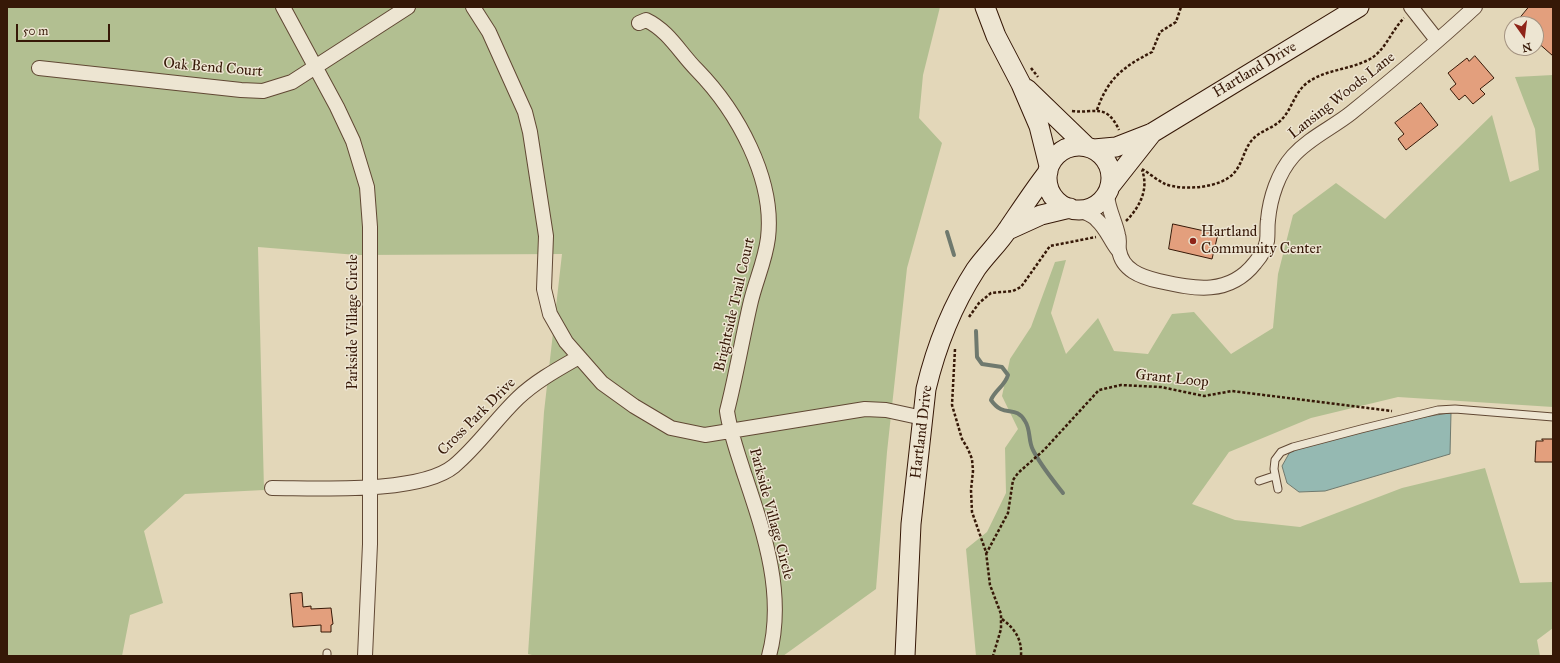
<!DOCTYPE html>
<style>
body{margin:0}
#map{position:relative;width:1560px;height:663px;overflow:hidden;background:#e3d7b9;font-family:"IM FELL Great Primer",serif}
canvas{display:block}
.frame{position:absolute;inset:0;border:8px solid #361807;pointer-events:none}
.north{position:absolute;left:1504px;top:16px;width:40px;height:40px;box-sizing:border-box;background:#ede5d2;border:1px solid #a49381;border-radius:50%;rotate:166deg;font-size:11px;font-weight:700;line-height:16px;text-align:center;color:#361807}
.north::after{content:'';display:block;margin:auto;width:14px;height:18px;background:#8f2418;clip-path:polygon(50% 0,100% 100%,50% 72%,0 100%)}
.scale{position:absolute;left:16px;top:24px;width:94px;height:18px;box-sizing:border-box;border:2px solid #361807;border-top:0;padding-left:5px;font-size:12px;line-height:14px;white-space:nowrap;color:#361807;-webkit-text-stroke:3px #ede5d2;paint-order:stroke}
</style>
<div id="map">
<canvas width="1560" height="663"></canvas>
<div class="frame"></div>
<div class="north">N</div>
<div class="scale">50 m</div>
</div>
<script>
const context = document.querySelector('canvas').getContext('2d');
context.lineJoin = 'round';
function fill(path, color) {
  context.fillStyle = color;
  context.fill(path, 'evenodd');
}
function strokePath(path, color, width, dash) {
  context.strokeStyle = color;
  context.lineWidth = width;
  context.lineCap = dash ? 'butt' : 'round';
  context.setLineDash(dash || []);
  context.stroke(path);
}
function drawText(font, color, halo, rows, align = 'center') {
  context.font = font + ' "IM FELL Great Primer",serif';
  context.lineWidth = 3;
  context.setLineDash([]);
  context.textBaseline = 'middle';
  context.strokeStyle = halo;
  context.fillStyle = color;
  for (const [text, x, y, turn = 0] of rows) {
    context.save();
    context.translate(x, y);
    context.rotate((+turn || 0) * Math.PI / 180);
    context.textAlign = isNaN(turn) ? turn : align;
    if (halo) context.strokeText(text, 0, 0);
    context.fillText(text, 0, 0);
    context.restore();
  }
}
fill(new Path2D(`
 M7 7H940L923 75 919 118 942 143 907 268 887 452 876 589 783 656H536L528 654 544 412 562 254 357 255 258 247 264 490 185 494 144 531 163 603 130 615 122 656H7Z
 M1553 75V407L1398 397 1311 418 1229 452 1192 504 1235 520 1300 527 1402 488 1485 468 1520 583 1553 582V628L1537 640 1540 656H976L966 549 987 532 1006 493 1005 448 1018 429 1002 396 1010 359 1031 327 1055 262 1066 260 1051 313 1066 354 1098 318 1114 351 1148 354 1172 314 1194 312 1231 354 1273 328 1278 274 1293 215 1336 183 1385 219 1492 115 1510 182 1539 170 1535 129 1515 77Z`), '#b2bf91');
const water = new Path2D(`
 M1451 413 1450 454 1325 491 1299 492 1287 483 1282 466 1291 450 1413 419Z`);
fill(water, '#95b9b2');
strokePath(water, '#6f796e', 1);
strokePath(new Path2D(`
 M947 232 954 255
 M976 331 977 357 982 364 1002 367 1008 375C1005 386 995 390 991 400 1004 419 1015 404 1025 421 1031 430 1028 441 1033 450 1041 466 1053 480 1063 493`), '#6f796e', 4);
const building = new Path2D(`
 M1529 7H1553V56L1536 41V24H1515Z
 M1475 56 1494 78 1480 89 1485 94 1473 104 1465 95 1459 100 1450 89 1456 84 1448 73 1467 58 1469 61Z
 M1421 103 1438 125 1406 150 1398 139 1404 134 1395 123Z
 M1173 224 1218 234 1212 259 1169 249Z
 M1542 439H1553V462H1535L1536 441H1543Z
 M302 593 303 607 311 606V609L331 608 333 624 331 625V632H321V625L293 627 290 594Z`);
fill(building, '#e39f7d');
strokePath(building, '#361807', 1);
const lane = new Path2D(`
 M1259 481 1274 476
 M1278 489 1274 469 1275 460 1281 452 1293 447 1361 429 1438 410 1455 409 1553 417
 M327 656V653`);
const street = new Path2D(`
 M283 7 337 107 353 141 367 187 370 227V544L365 656
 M473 7 489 32 525 112 530 132 546 236 544 289 550 314 566 342 602 383 634 406 671 428 705 435 865 409 886 410 923 418
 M1411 7 1437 40
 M639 23 646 20C669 31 680 53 697 70 737 111 775 179 768 238 765 262 755 282 750 305 742 340 736 376 727 411 730 432 737 451 743 470 763 530 786 593 769 656
 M39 68 241 90 263 91 292 82 408 7
 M1107 195C1108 209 1115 221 1118 235 1120 240 1118 245 1119 250 1122 270 1141 277 1159 281 1195 289 1229 296 1255 263 1260 257 1266 248 1267 241 1268 234 1267 227 1268 220 1270 198 1278 173 1293 156 1309 138 1332 128 1351 113 1393 79 1435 44 1475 7
 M1080 210C1086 213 1093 215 1097 220 1107 229 1110 240 1118 250
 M272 488C317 488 420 494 454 466 478 446 496 419 518 398 536 381 558 369 579 357`);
const secondary = new Path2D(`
 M985 7 996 36 1021 84 1039 126 1049 166
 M1027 89 1086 146
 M1047 178a32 32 0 1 1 64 0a32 32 0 1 1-64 0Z
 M1094 149 1116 147 1152 133 1359 7
 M1111 185 1152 133
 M1008 230 1041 215 1070 208
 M905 656 911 524 926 389C936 347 952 306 976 269 986 255 999 243 1008 229 1021 210 1034 190 1048 172`);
strokePath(lane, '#614834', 9);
strokePath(street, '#614834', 16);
strokePath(secondary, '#361807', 21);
strokePath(new Path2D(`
 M1031 68 1038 77
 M1097 110C1108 78 1123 67 1152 52L1160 32 1176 22 1181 7
 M1072 111C1095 114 1106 102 1119 130
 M1142 169C1149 173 1157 180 1165 184 1183 191 1221 188 1234 173 1243 163 1244 148 1253 139 1261 130 1275 128 1283 118 1292 108 1295 92 1307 83 1324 70 1347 70 1366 61 1385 53 1390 32 1404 18
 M1126 221C1140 207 1149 189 1142 170
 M969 317 979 303 991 293 1013 291 1021 287 1050 246 1096 237
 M955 349 952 405 962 439 968 449 972 459 973 471 971 490 972 512 986 552 990 585 1001 614V629L993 656
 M986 554 1008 513 1013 480 1018 473 1044 450 1099 390 1121 385 1161 387 1204 396 1232 391 1392 411
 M1002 619C1015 629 1022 639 1021 656`), '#361807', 2.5, [3, 2]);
strokePath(lane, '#ede5d2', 7);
strokePath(street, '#ede5d2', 14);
strokePath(secondary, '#ede5d2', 19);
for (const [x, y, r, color] of [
 [1193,241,4,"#8f2418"]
]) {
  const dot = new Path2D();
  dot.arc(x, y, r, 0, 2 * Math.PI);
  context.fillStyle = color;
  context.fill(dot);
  strokePath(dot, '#ede5d2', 1.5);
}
drawText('15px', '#361807', '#ede5d2', [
 ["Oak Bend Court",213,68,5],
 ["Hartland Drive",1255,70,-31],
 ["Lansing Woods Lane",1342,96,-38],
 ["Brightside Trail Court",735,305,-77],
 ["Parkside Village Circle",353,322,-90],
 ["Grant Loop",1172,379,6],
 ["Cross Park Drive",477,417,-45],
 ["Hartland Drive",922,432,-83],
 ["Parkside Village Circle",771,514,75]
]);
drawText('15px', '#361807', '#ede5d2', [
 ["Hartland",1201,232],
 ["Community Center",1201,249]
], 'left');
</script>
